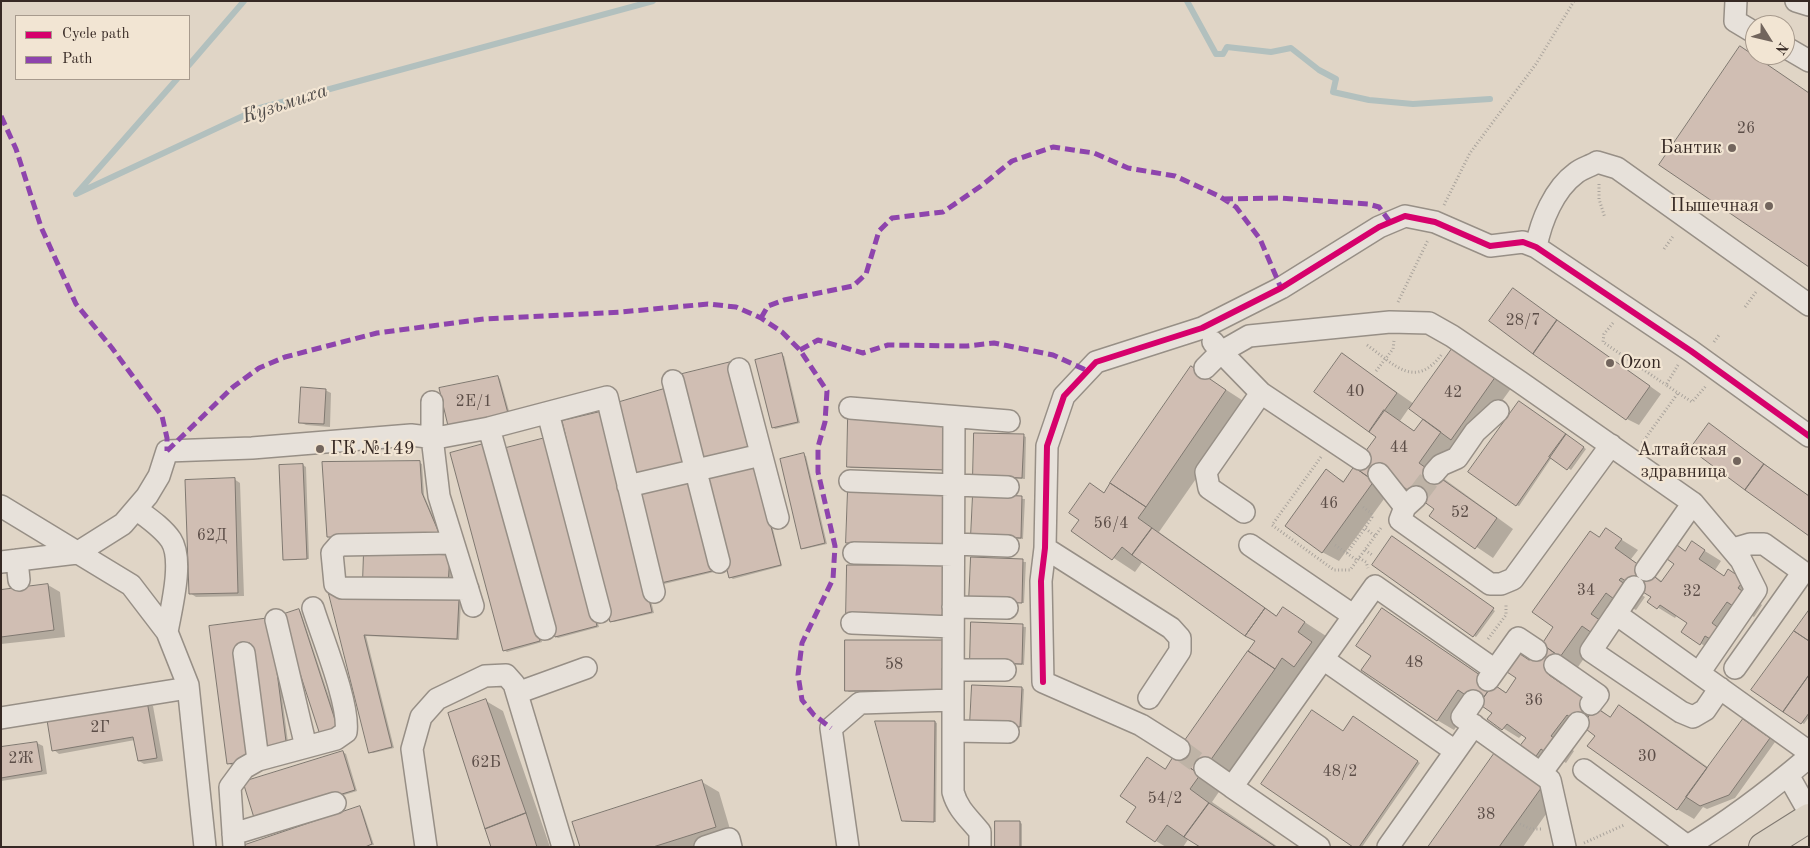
<!DOCTYPE html>
<meta charset="utf-8">
<style>
body{margin:0}
#map{position:relative;width:1810px;height:848px;overflow:hidden;background:#e0d5c6;font-family:"Old Standard TT",serif}
canvas{display:block}
.frame{position:absolute;inset:0;border:2px solid #362924;pointer-events:none}
.legend{position:absolute;left:15px;top:15px;width:175px;height:65px;box-sizing:border-box;background:#f2e5d3;border:1px solid #a79a8d;margin:0;padding:6px 9px;list-style:none;font-size:15px;color:#362924}
.legend li{display:flex;align-items:center;gap:10px;height:25px}
.legend b{width:25px;border:1px solid #a79a8d}
.north{position:absolute;left:1745px;top:15px;width:50px;height:50px;box-sizing:border-box;background:#f2e5d3;border:1px solid #a79a8d;border-radius:50%;rotate:126deg;font-size:14px;font-weight:700;line-height:20px;text-align:center;color:#362924}
.north::after{content:'';display:block;margin:auto;width:18px;height:22px;background:#72655d;clip-path:polygon(50% 0,100% 100%,50% 72%,0 100%)}
</style>
<div id="map">
<canvas width="1810" height="848"></canvas>
<div class="frame"></div>
<ul class="legend">
<li><b style="height:6px;background:#d6006c"></b>Cycle path</li>
<li><b style="height:6px;background:#8e44ad"></b>Path</li>
</ul>
<div class="north">N</div>
</div>
<script>
const context = document.querySelector('canvas').getContext('2d');
context.lineJoin = 'round';
function fill(path, color) {
  context.fillStyle = color;
  context.fill(path, 'evenodd');
}
function strokePath(path, color, width, dash) {
  context.strokeStyle = color;
  context.lineWidth = width;
  context.lineCap = dash ? 'butt' : 'round';
  context.setLineDash(dash || []);
  context.stroke(path);
}
function drawText(font, color, halo, rows, align = 'center') {
  context.font = font + ' "Old Standard TT",serif';
  context.lineWidth = 4.5;
  context.setLineDash([]);
  context.textBaseline = 'middle';
  context.strokeStyle = halo;
  context.fillStyle = color;
  for (const [text, x, y, turn = 0] of rows) {
    context.save();
    context.translate(x, y);
    context.rotate((+turn || 0) * Math.PI / 180);
    context.textAlign = isNaN(turn) ? turn : align;
    if (halo) context.strokeText(text, 0, 0);
    context.fillText(text, 0, 0);
    context.restore();
  }
}
fill(new Path2D(`
 M1564 325 1661 394 1639 425 1627 419Z
 M1455 348 1512 387 1468 448 1436 473 1513 529 1493 558 1431 516 1436 509 1397 481 1339 561 1322 552 1326 471 1345 482 1378 436 1342 354 1414 404ZM1409 408 1425 419 1416 432 1400 421Z
 M782 355 784 356 800 423 775 429 773 427Z
 M1191 367 1248 404 1159 532 1277 616 1283 608 1326 636 1212 802 1278 847H1202L1189 838 1183 847H1166L1156 841 1138 807 1148 759 1166 770 1257 641 1143 561 1135 572 1073 531 1081 520 1091 485 1105 493Z
 M498 377 500 379 511 418 452 431Z
 M325 390 331 393 330 427 306 425 300 422Z
 M1519 403 1586 449 1571 470 1552 457 1519 506 1516 505Z
 M606 414 654 613 614 622 612 621Z
 M850 420 947 470 851 468 849 467Z
 M1709 424 1809 496V534Z
 M1024 436 1026 437 1025 479 976 477Z
 M551 440 599 627 558 638 556 637Z
 M489 446 542 642 507 652 504 650Z
 M804 455 806 456 827 544 804 549 802 548Z
 M420 463 422 464 424 495 443 540 328 536Z
 M303 465 306 467 309 559 287 560 284 559 281 466Z
 M758 468 782 566 733 579 730 577Z
 M234 479 240 483 244 596 196 597 190 593Z
 M692 481 714 572 664 584 662 583Z
 M974 496 1025 499 1023 539 975 537Z
 M1606 530 1638 550 1631 559 1663 582 1692 543 1721 561 1715 570 1725 577 1746 580 1754 599 1762 605 1754 617 1744 611 1728 634 1736 639 1730 649 1723 645 1717 653 1700 643 1688 623 1677 615 1675 618 1649 602 1652 597 1638 587 1635 591 1645 597 1636 610 1622 603 1567 683 1611 718 1619 706 1636 716 1709 768 1749 723 1775 742 1735 798 1707 809 1703 807 1694 819 1677 809 1583 725 1567 746 1574 751 1566 763 1558 758 1542 782 1560 794 1523 847H1429L1511 761 1528 737 1523 734 1519 738 1503 728 1494 712 1475 700 1454 730 1437 720 1399 620 1507 693 1555 627Z
 M1395 539 1495 611 1476 637 1373 565Z
 M452 558 451 586 367 582Z
 M972 559 1026 562 1024 603 973 601Z
 M48 585 60 592 65 637 1 644V591Z
 M331 595 461 602 459 640 366 636 394 748 373 753 370 752Z
 M299 610 301 612 341 733 282 615Z
 M1809 613V717L1804 724 1753 690Z
 M272 620 289 750 268 753 252 644 238 646 254 761 231 765 229 763 211 627Z
 M973 623 1026 627 1024 665 973 663Z
 M846 641 946 691 849 692 846 690Z
 M1022 688 1024 689 1022 727 974 725Z
 M486 701 503 711 550 847H492Z
 M147 703 153 706 163 761 144 764 139 761 135 740 59 754 54 750Z
 M1354 718 1420 763 1362 847H1355L1343 733Z
 M935 722 937 723 936 822H906L903 820Z
 M37 743 43 746 47 774 1 781V748Z
 M343 752 346 754 357 791 259 821Z
 M702 782 719 792 732 836 699 847H581Z
 M360 808 362 809 374 845 247 847Z
 M1020 822 1022 824V847H997Z`), '#0003');
strokePath(new Path2D(`
 M1187 1 1216 54H1223L1227 47 1271 52 1291 48 1319 70 1336 79 1333 92 1369 100 1413 104 1490 99
 M189 65 244 1
 M77 193 177 79
 M76 194 260 108 653 1`), '#b2c0be', 6);
const building = new Path2D(`
 M1740 46 1809 93V267L1659 165Z
 M1513 288 1557 320 1533 354 1489 321Z
 M1557 320 1650 386 1626 420 1533 354Z
 M1454 346 1496 376 1451 440 1409 409Z
 M782 353 798 422 772 428 755 360Z
 M1342 353 1397 393 1369 432 1314 392Z
 M731 362 754 450 701 464 678 375Z
 M1191 366 1226 390 1146 507 1110 483Z
 M498 376 509 417 449 430 439 388Z
 M301 387 326 389 324 424 299 423Z
 M664 389 684 468 632 479 613 404Z
 M1519 401 1566 434 1516 506 1468 472Z
 M1384 410 1414 431 1423 419 1441 432 1419 463 1429 470 1412 493 1381 471 1374 481 1354 467 1376 437 1369 432Z
 M604 411 652 612 610 622 562 421Z
 M848 418 946 421 945 470 847 467Z
 M1709 423 1764 464 1745 490 1690 449Z
 M974 433 1024 434 1022 478 973 476Z
 M1566 434 1584 447 1567 470 1549 457Z
 M549 437 597 626 555 637 506 448Z
 M487 443 540 641 503 651 450 453Z
 M804 453 825 543 801 549 780 459Z
 M420 461 422 493 442 540 327 537 322 462Z
 M303 464 307 559 283 560 279 465Z
 M1764 464 1809 496V536L1745 490Z
 M755 465 781 565 729 578 704 478Z
 M1354 467 1374 481 1322 553 1285 526 1326 469 1343 482Z
 M1429 470 1497 518 1475 549 1429 516 1434 509 1412 493Z
 M235 478 238 593 189 594 185 480Z
 M689 478 712 571 661 583 637 492Z
 M1090 483 1104 493 1110 483 1146 507 1138 518 1152 528 1132 555 1122 547 1112 560 1071 531 1079 520 1069 513Z
 M848 489 946 491 945 545 846 543Z
 M973 494 1022 496 1021 538 971 536Z
 M1152 528 1265 608 1245 636 1132 555Z
 M1606 528 1622 539 1615 548 1650 573 1638 589 1621 578 1619 580 1629 587 1618 602 1606 593 1591 614 1601 621 1592 633 1582 626 1560 657 1542 644 1553 627 1532 612 1590 531 1599 537Z
 M1392 536 1494 608 1473 637 1372 565Z
 M1692 541 1705 550 1699 559 1724 576 1728 569 1744 580 1738 588 1746 594 1736 608 1727 602 1712 623 1720 629 1712 640 1705 636 1700 645 1681 632 1687 623 1660 605 1657 609 1647 602 1651 597 1638 589 1650 573 1661 582 1674 564 1667 559 1677 545 1685 551Z
 M364 551 450 555 448 585 363 581Z
 M971 557 1023 559 1022 603 969 601Z
 M847 565H945L944 618 846 617Z
 M48 584 54 630 1 637V590Z
 M329 594 459 599 457 639 364 635 392 747 369 753Z
 M1283 607 1305 622 1298 632 1312 642 1294 667 1282 658 1275 669 1248 651 1255 641 1245 636 1265 608 1276 616Z
 M1382 608 1493 684 1479 704 1458 690 1437 721 1361 670 1371 656 1356 646Z
 M299 609 339 732 321 738 281 615Z
 M1809 610V641L1794 631Z
 M270 618 287 749 265 752 250 643 236 645 252 761 227 764 209 626Z
 M971 622 1023 624 1022 664 970 662Z
 M1794 631 1809 641V675L1783 712 1751 690Z
 M845 640H944V690L845 691Z
 M1542 644 1560 657 1549 675 1562 684 1565 680 1584 693 1581 697 1595 707 1582 726 1567 715 1551 736 1558 741 1548 754 1541 749 1534 759 1518 748 1526 738 1507 724 1502 730 1487 719 1492 713 1479 704 1493 684 1506 693 1516 678 1507 672 1520 654 1529 660Z
 M1248 651 1275 669 1200 775 1174 756Z
 M1809 675V713L1801 724 1783 712Z
 M972 685 1022 687 1020 727 970 724Z
 M486 699 526 813 485 829 448 713Z
 M147 701 157 758 138 761 133 737 52 751 47 720Z
 M1619 705 1707 768 1677 810 1587 746 1595 736 1582 726 1595 707 1610 717Z
 M1312 710 1343 731 1353 716 1418 761 1359 847H1353L1261 784Z
 M1743 719 1770 738 1729 795 1700 806 1686 797Z
 M875 721H935L934 822 902 821Z
 M37 742 42 771 1 778V747Z
 M343 751 355 790 255 821 243 782Z
 M1496 751 1544 784 1499 847H1428Z
 M1174 756 1200 775 1190 789 1209 803 1184 837 1167 825 1155 842 1126 822 1136 807 1120 796 1147 757 1165 769Z
 M702 780 716 827 653 847H580L572 822Z
 M1209 803 1276 847H1200L1184 837Z
 M360 806 372 844 365 847H246L245 845Z
 M526 813 537 847H491L485 829Z
 M995 821H1020V847H995Z`);
fill(building, '#d0beb3');
strokePath(building, '#7f7870', 1);
strokePath(new Path2D(`
 M1416 497 1434 473
 M1179 749 1205 768`), '#beb3a6', 21, [21, 11]);
const minor = new Path2D(`
 M1736 1 1735 21 1755 33
 M1796 1 1809 5
 M1785 47 1809 61
 M1536 247C1541 221 1554 189 1576 173 1582 168 1591 166 1597 162L1617 168 1809 305
 M1205 368 1221 352 1213 342
 M739 369 778 518
 M673 381 719 562
 M432 402V437L439 496 473 606
 M850 408 1009 421
 M548 413 600 612
 M489 428 545 629
 M1360 459 1261 393 1221 352 1249 336 1390 322 1429 323 1452 336 1520 382 1693 503 1646 570
 M1434 473 1441 465 1457 458 1475 432 1498 411
 M1379 474 1405 507
 M850 481 1008 487
 M628 486 761 455
 M1416 497 1405 507 1400 520 1490 584H1501L1513 579 1611 445
 M1693 503 1741 560 1756 590 1699 673
 M1 506 131 585 167 632 188 685 205 847
 M136 509C148 518 162 527 171 540 184 560 171 609 167 632
 M1244 512 1209 488 1206 472 1261 393
 M453 543 339 545 332 553 335 584 342 588 468 589
 M954 544 1008 546
 M1250 545 1354 616
 M1045 548 1171 628 1180 638V651L1149 698
 M1733 549 1750 544H1764L1803 572 1735 668
 M854 553 953 555
 M17 560 19 580
 M1 562 77 553 123 524 147 496 159 476 167 451 252 448 411 435 436 438 489 428 607 397 654 592
 M1634 587 1616 614 1809 752
 M953 607 1007 608
 M1616 614 1591 651 1681 712 1693 717 1705 710 1720 688
 M276 620 306 747
 M852 623 953 627
 M244 653 258 760
 M1323 659 1375 586 1495 670
 M1555 665 1598 695 1591 704
 M953 670H1005
 M1488 680 1518 638 1536 650
 M517 693 586 668
 M953 700 954 417
 M1473 701 1462 717 1550 780 1565 847
 M1 718 188 688
 M954 731 1008 732
 M1179 749 1141 725 1043 682 1041 581 1045 548 1047 446 1064 396 1096 362 1202 328 1281 288 1379 227 1405 216 1435 222 1490 246 1523 242 1536 247 1691 351 1809 436
 M1205 768 1232 787
 M1584 770 1687 846
 M1541 773 1578 723
 M1788 775 1809 812
 M233 834 335 803
 M234 847 230 787 244 768 258 760 336 739 346 732C350 705 322 637 313 608
 M426 847 412 749 421 717 437 699 485 676 506 675 514 684 563 847
 M705 847 729 839 731 847
 M848 847 831 728 860 703 953 700V792C958 810 969 818 980 832V847
 M1319 847 1232 787 1323 659 1455 751
 M1388 847 1474 725
 M1686 847C1730 821 1769 791 1809 757`);
const major = new Path2D(`
 M1763 847 1809 818`);
strokePath(minor, '#978f86', 24);
strokePath(major, '#7f7870', 30);
strokePath(new Path2D(`
 M1599 184V199L1605 218
 M1444 205 1470 153 1536 64 1574 1
 M1664 249 1674 235
 M1398 302 1428 240
 M1745 307 1756 292
 M1613 323 1604 334 1603 342 1666 385
 M1714 342 1719 335
 M1367 345C1395 365 1415 390 1442 354
 M1678 365 1666 385 1692 402 1706 386
 M1376 371 1393 349 1394 341
 M1642 443 1678 393
 M1321 457 1272 525 1334 570H1350L1381 528
 M1363 507 1371 513 1372 517 1365 528
 M1335 545 1358 561
 M1365 550 1372 555
 M1347 553 1365 528 1375 536
 M1359 558 1366 562 1368 568
 M1488 639 1506 615V604
 M1520 824 1531 829H1541
 M1584 843 1624 825`), '#a9a39c', 3, [1, 2.5]);
strokePath(minor, '#e7e1da', 21);
strokePath(major, '#dbd2c4', 28);
strokePath(new Path2D(`
 M1 116 16 149 41 227 76 304 112 348 162 416 167 438V451
 M1223 199 1278 198 1368 204 1379 207 1390 222
 M761 318 768 306 784 300 853 286 866 274 879 231 892 218 943 212 981 186 1012 161 1053 147 1094 153 1128 168 1175 176 1219 196 1236 207 1260 239 1281 288
 M800 350 818 340 863 353 888 345 967 346 994 343 1053 355 1088 371
 M167 451 233 387 259 368 285 357 377 333 484 319 621 312 708 304 736 307 761 318 782 332 800 350 827 391 825 422 818 447V472L835 546 833 579 802 643 798 675 802 700 814 715 831 728`), '#8e44ad', 5, [10, 5]);
strokePath(new Path2D(`
 M1043 682 1041 581 1045 548 1047 446 1064 396 1096 362 1202 328 1281 288 1379 227 1405 216 1435 222 1490 246 1523 242 1536 247 1691 351 1809 436`), '#d6006c', 6);
for (const [x, y, r, color] of [
 [1732,148,5,"#72655d"],
 [1769,206,5,"#72655d"],
 [1610,363,5,"#72655d"],
 [320,449,5,"#72655d"],
 [1737,461,5,"#72655d"]
]) {
  const dot = new Path2D();
  dot.arc(x, y, r, 0, 2 * Math.PI);
  context.fillStyle = color;
  context.fill(dot);
  strokePath(dot, '#f2e5d3', 2);
}
drawText('16px', '#5c4e48', null, [
 ["26",1746,129],
 ["28/7",1523,321],
 ["40",1355,392],
 ["42",1453,393],
 ["2Е/1",474,402],
 ["44",1399,448],
 ["46",1329,504],
 ["52",1460,513],
 ["56/4",1111,524],
 ["62Д",212,536],
 ["34",1586,591],
 ["32",1692,592],
 ["48",1414,663],
 ["58",894,665],
 ["36",1534,701],
 ["2Г",100,728],
 ["30",1647,757],
 ["2Ж",21,759],
 ["62Б",486,763],
 ["48/2",1340,772],
 ["54/2",1165,799],
 ["38",1486,815]
]);
drawText('19px', '#362924', '#f2e5d3', [
 ["Бантик",1722,148],
 ["Пышечная",1759,206],
 ["Ozon",1620,363,"left"],
 ["ГК №149",330,449,"left"],
 ["Алтайская",1727,450],
 ["здравница",1727,472]
], 'right');
drawText('italic 20px', '#504c4a', '#f2e5d3', [
 ["Кузьмиха",285,104,-18]
]);
</script>
